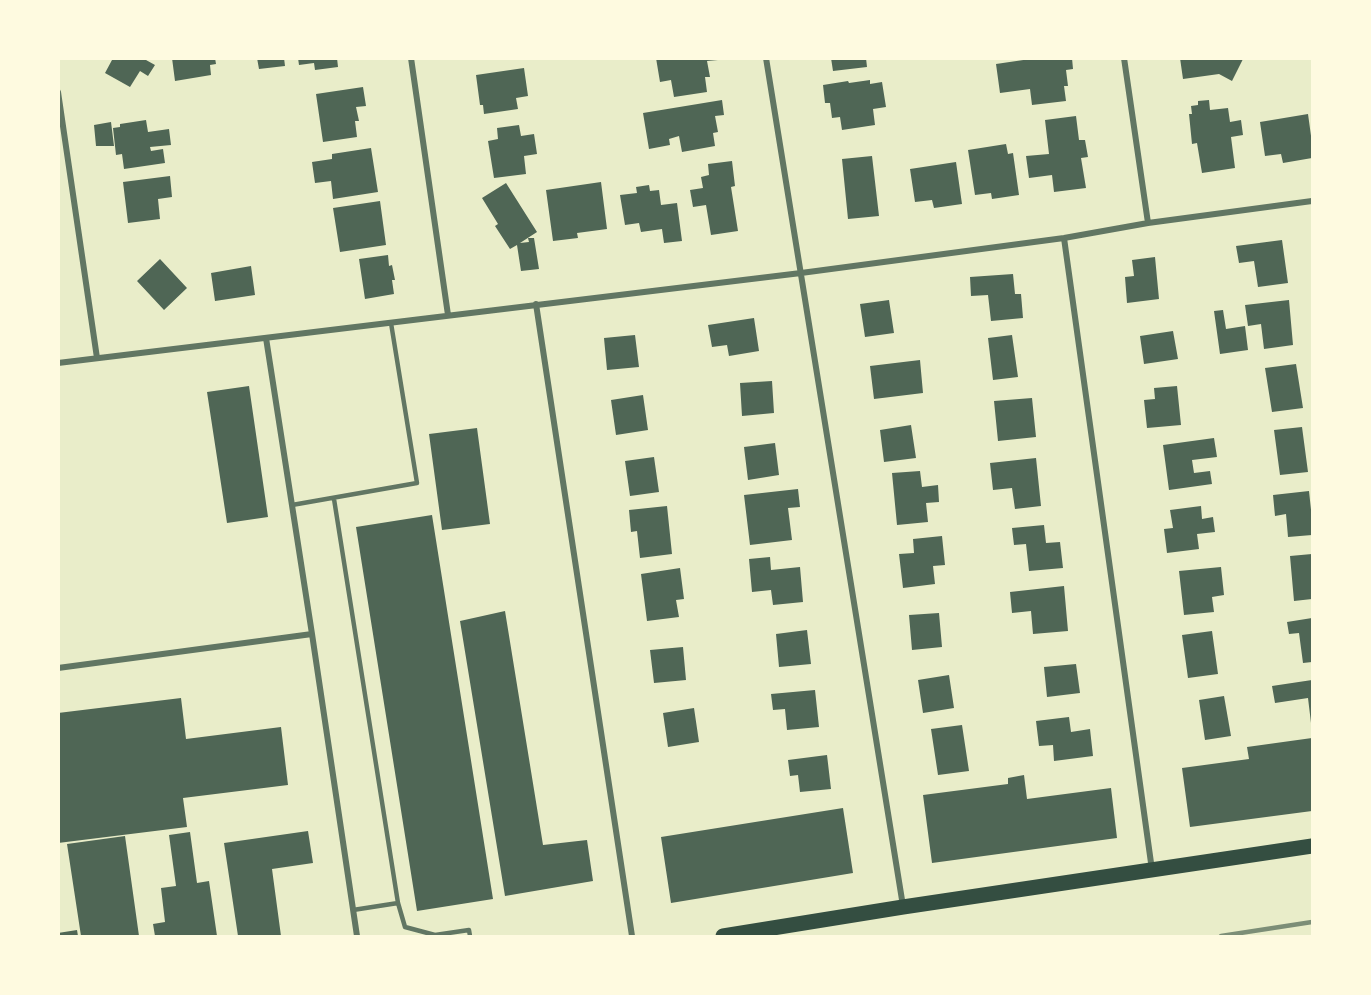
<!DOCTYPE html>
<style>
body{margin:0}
#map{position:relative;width:1371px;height:995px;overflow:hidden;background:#e9edc9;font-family:"Fira Sans Condensed",sans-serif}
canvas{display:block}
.frame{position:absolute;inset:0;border:60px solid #fefae0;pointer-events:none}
</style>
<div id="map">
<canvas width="1371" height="995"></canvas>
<div class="frame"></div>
</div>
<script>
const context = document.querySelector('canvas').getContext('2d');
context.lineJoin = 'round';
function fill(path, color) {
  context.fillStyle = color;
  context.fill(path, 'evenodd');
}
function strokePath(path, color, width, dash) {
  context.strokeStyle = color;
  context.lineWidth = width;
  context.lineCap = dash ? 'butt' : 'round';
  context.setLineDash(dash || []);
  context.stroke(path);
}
fill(new Path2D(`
 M109 58H147L146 60 155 65 148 76 140 71 130 87 105 73 112 60Z
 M172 58H215L216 64 210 65 211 75 175 81Z
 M257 58H284L285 66 259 69Z
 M298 58H337L338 67 315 70 314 63 299 65Z
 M656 58H718V60L707 61 710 77H705L707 92 674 97 671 80 660 82Z
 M831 58H866L867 67 833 71Z
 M1037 58H1072L1073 69 1066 70 1068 86H1064L1066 101 1032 105 1030 89 1000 93 996 64Z
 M1180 58H1241L1243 59 1232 81 1219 74 1183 79Z
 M524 68 528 96 516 98 518 109 484 114 483 105H480L476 75Z
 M870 80V84L882 82 886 107 873 109 875 125 842 130 840 117 832 118 830 103H825L823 85 848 81 849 83Z
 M363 87 366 106 356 107 359 121H355L357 137 323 142 316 94Z
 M722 100 724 115 715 116 718 132 713 133 715 146 682 152 679 136 669 139 670 145 649 149 643 113Z
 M1209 100 1210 110 1228 108 1230 122 1241 120 1243 135 1231 137 1235 168 1202 173 1197 143 1192 144 1189 114H1192L1191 106 1198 105V101Z
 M1308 114 1312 143V158L1283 163 1281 154 1265 156 1260 122Z
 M1076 116 1079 140H1085L1088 157 1081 158 1086 188 1054 192 1052 175 1029 178 1026 156 1049 154 1045 120Z
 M146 120 148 132 169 129 171 145 150 147 151 151 163 149 165 163 124 169 122 154 116 155 113 128 120 127V124Z
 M111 122 114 146H96L94 125Z
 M519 125 521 136 534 134 537 154 524 156 526 174 494 178 488 141 498 139 497 128Z
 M1006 144 1008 154 1013 153 1019 195 992 199 991 193 975 195 968 150Z
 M371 148 378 192 333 199 331 181 315 183 312 162 332 159V154Z
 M872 156 879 216 848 219 842 159Z
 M732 161 735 186 731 187 738 231 711 235 706 205 693 207 690 190 703 188 701 177 709 175 708 164Z
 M956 162 962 204 934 208 932 200 915 202 910 169Z
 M170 176 172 197 158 199 160 219 128 223 123 182Z
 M601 182 607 229 577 233 578 238 553 241 546 190Z
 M506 183 537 232 520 243 529 242 528 238H534L539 269 521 271 517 245 510 249 495 226 498 224 482 198Z
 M649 185 650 191 659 190 661 205 677 203 682 241 664 243 662 229 641 232 639 223 625 225 620 195 637 193 636 187Z
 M380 201 386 245 340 252 333 208Z
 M1282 240 1288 283 1258 287 1254 261 1239 263 1236 246Z
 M388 255 389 266 392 265 395 280H392L394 294 365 299 359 259Z
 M1155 257 1159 299 1127 303 1125 277 1134 276 1132 260Z
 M160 259 187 288 164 310 137 281Z
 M251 266 255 295 215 301 211 273Z
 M1013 274 1015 294H1021L1023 318 991 321 988 295 971 296 970 277Z
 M889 300 894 333 865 337 860 304Z
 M1289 300 1293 345 1264 349 1261 324 1248 326 1245 305Z
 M1223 310 1226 329 1245 326 1248 350 1220 354 1214 311Z
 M754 318 759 351 729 356 727 345 712 347 708 325Z
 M1173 331 1178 359 1144 364 1140 336Z
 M635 335 639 367 607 370 604 338Z
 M1012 335 1018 377 993 380 988 338Z
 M920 360 923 393 874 399 870 366Z
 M1296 364 1303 408 1272 412 1265 368Z
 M772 381 774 413 742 416 740 383Z
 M249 386 268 517 227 523 207 392Z
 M1177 386 1181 425 1147 428 1144 400 1155 399 1154 388Z
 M643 395 648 430 616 435 611 400Z
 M1032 398 1036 437 998 441 994 401Z
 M911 425 916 458 884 462 880 430Z
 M1302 427 1308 472 1280 475 1274 430Z
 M477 428 490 524 442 530 429 434Z
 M1214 438 1217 457 1192 460 1194 473 1210 471 1212 484 1169 490 1163 445Z
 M775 443 779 475 748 480 744 447Z
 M654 457 659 492 630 496 625 461Z
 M1036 458 1041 506 1015 509 1012 488 993 490 990 463Z
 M920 471 922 487 938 485 939 502 926 503 928 522 897 525 892 473Z
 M798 489 800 507 788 508 792 540 750 545 744 495Z
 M1309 491 1312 519V535L1288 537 1286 514 1275 516 1273 495Z
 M667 506 672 554 640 558 637 531 631 532 629 510Z
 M1201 506 1202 519 1213 517 1215 532 1197 534 1199 549 1167 553 1164 529 1173 528 1170 510Z
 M432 515 493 899 417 911 356 527Z
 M1044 525 1046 543 1060 542 1063 568 1029 571 1026 544 1014 545 1012 528Z
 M942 536 945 565 933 566 935 584 903 588 899 554 914 553 913 539Z
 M1312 554V599L1294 601 1290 556Z
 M770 557 771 570 800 567 803 602 773 605 771 590 752 592 749 559Z
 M1221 567 1224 595 1212 597 1214 612 1184 615 1179 571Z
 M680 568 684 599 676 600 679 617 647 621 641 574Z
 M1064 586 1068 631 1033 634 1031 611 1012 613 1010 592Z
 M505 611 543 845 587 840 593 881 505 896 460 621Z
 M939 613 942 647 912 650 909 615Z
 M1312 618V662L1303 663 1299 633 1289 634 1287 622Z
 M807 630 811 664 779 667 776 634Z
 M1212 631 1218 674 1188 678 1182 635Z
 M683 647 686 680 654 683 650 650Z
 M1076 664 1080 693 1047 697 1044 667Z
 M949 675 954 708 923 713 918 680Z
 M1312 680V723H1311L1308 698 1275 703 1272 686Z
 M815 690 819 727 787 730 785 709 773 710 771 694Z
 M1224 696 1231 736 1205 740 1199 700Z
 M181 698 186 739 281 727 288 785 183 798 187 827 58 843V713Z
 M694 708 699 742 668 747 663 713Z
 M1069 717 1071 732 1090 729 1093 756 1054 761 1053 745 1039 746 1036 721Z
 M962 725 969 771 938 775 931 729Z
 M1312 738V811L1190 827 1182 768 1249 759 1247 747Z
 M827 755 831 789 800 792 798 775 790 776 788 760Z
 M1024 775 1027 799 1111 788 1117 838 932 863 923 795 1008 784V778Z
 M843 808 853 873 671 903 661 837Z
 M308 831 313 863 272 869 281 936H238L224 843Z
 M190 832 197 883 209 881 217 936H155L153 924 165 922 161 888 176 886 169 835Z
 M125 836 139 936H81L67 844Z
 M77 930 78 936H58V933Z`), '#4f6655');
strokePath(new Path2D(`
 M334 499 398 903 405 927 435 935 469 930 470 936
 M292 505 417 483 391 323
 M353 910 398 903`), '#617663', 4.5);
strokePath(new Path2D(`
 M411 58 448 315
 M766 58 903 906
 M1124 58 1148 223
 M58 92 97 358
 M1064 238 1152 870
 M536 304 632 936
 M266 338 312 634 357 936
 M58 363 801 273 1064 238 1148 223 1312 201
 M58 668 312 634`), '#617663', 6);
strokePath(new Path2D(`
 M723 936 903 907 1312 846`), '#344e41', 15);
strokePath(new Path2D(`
 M1221 936 1312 922`), '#7c8e77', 4.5);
</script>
